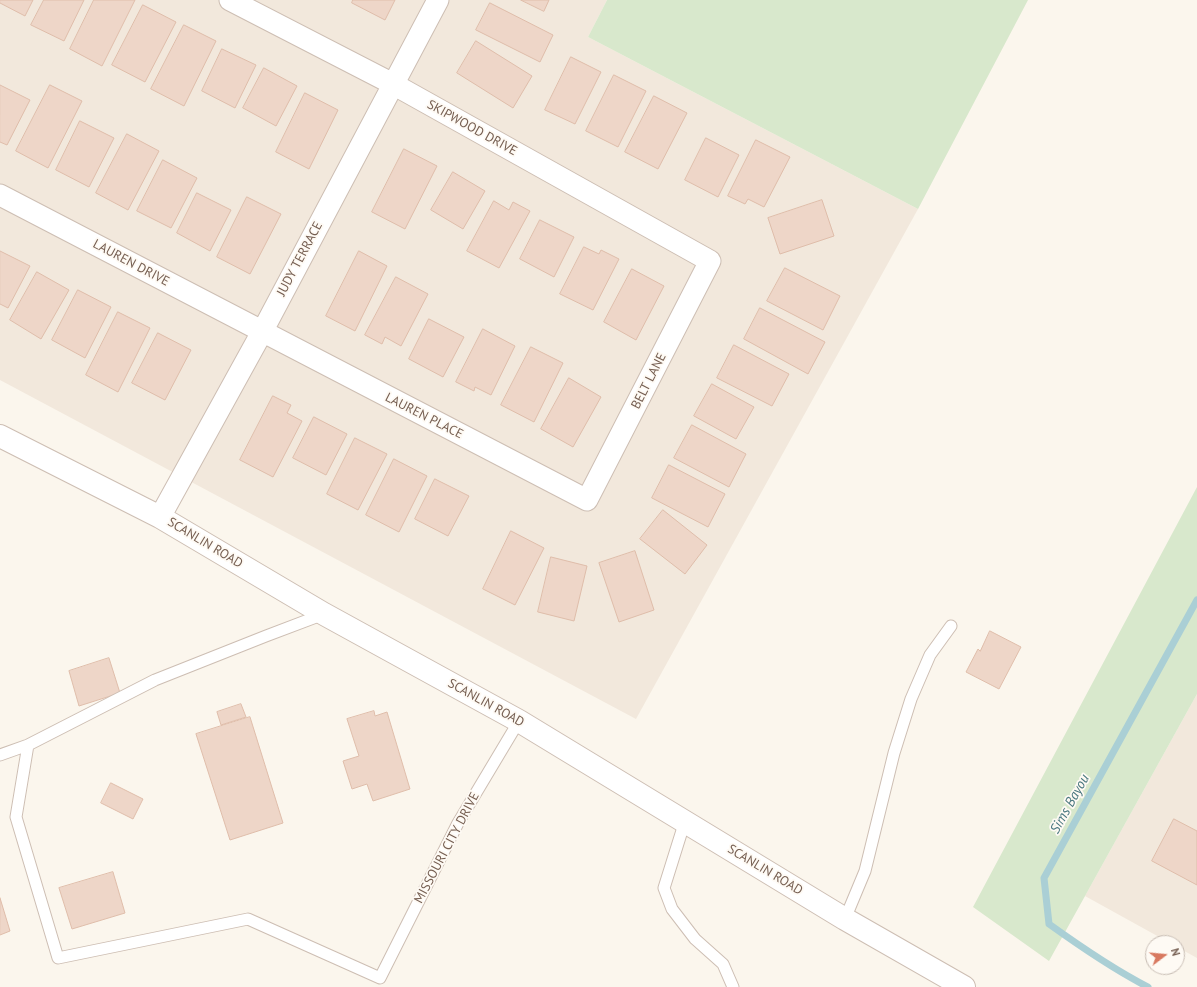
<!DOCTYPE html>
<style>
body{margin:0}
#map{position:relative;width:1197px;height:987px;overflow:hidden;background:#fbf6ed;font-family:"PT Sans",sans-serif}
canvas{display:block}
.north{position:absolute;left:1145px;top:935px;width:40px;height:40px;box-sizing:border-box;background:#fefaf4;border:1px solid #c7bcb3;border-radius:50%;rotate:74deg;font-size:11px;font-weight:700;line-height:16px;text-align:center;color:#755e51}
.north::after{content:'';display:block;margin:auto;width:14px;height:18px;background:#d87960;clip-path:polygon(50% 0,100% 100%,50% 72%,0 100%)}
</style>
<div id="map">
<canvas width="1197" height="987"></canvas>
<div class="north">N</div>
</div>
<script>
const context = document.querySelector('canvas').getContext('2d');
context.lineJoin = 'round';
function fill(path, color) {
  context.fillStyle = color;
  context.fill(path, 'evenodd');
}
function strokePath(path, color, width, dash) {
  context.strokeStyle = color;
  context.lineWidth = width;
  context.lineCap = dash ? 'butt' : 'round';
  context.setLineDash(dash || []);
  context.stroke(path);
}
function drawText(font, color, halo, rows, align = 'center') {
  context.font = font + ' "PT Sans",sans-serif';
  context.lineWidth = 3.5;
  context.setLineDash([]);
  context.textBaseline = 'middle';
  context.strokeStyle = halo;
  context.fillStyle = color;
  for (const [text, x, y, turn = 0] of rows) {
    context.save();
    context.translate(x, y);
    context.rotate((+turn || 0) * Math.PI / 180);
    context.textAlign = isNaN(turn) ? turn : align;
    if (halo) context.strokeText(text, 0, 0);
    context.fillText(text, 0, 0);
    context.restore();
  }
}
fill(new Path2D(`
 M0 0H607L588 37 918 209 636 719 0 380Z
 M1197 694V958L1177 947V943H1170L1085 896Z`), '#f2e8dc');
fill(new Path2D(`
 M607 0H1028L918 209 588 37Z
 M1197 487V694L1049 961 973 907Z`), '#d8e8cc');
strokePath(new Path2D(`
 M1148 987C1113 969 1081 947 1049 924L1044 878 1197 600`), '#aacfd5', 7);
const building = new Path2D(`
 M0 0H33L25 16 0 3Z
 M44 0H84L64 41 31 25Z
 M94 0H135L102 66 70 49Z
 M353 0H395L385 20 352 3Z
 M521 0H549L544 11Z
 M490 3 553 35 540 62 476 30Z
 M143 5 176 22 145 82 112 65Z
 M184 25 216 41 184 106 151 89Z
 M476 41 532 76 513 108 457 73Z
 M222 49 256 65 235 108 202 91Z
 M571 57 601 72 575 124 545 110Z
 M264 68 297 86 276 126 243 108Z
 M614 75 646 91 618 147 586 131Z
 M0 85 30 100 7 145 0 142Z
 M50 85 82 101 48 168 16 151Z
 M305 93 338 110 309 169 276 152Z
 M654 96 687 113 658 169 625 152Z
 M80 121 114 138 89 187 56 170Z
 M127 134 159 151 128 210 96 193Z
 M706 138 739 155 718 197 685 180Z
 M756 140 790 157 764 207 748 199 745 204 728 196Z
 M404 149 437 166 405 229 372 212Z
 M163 160 197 178 171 228 137 211Z
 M453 172 485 191 463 229 431 210Z
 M197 193 231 210 210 251 177 233Z
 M247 197 281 214 250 274 217 257Z
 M822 200 834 236 780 254 768 218Z
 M494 201 509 210 513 202 530 211 499 268 467 251Z
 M540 220 574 237 554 277 520 259Z
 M584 247 599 254 601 250 619 259 593 310 560 294Z
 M0 251 30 266 8 308 0 304Z
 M359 251 387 266 355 331 326 316Z
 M785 268 840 296 823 330 767 301Z
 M632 269 664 286 636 340 604 322Z
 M37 272 69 290 41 339 10 320Z
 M396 277 428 294 401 346 385 337 382 344 365 335Z
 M78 290 111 307 85 358 52 340Z
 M760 308 825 342 808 374 744 339Z
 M118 312 150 328 118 392 86 375Z
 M429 319 464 337 443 377 409 359Z
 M483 329 515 346 491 395 475 387 474 391 456 382Z
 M158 333 191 350 165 400 132 383Z
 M734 345 789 374 772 406 717 378Z
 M531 347 563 363 534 422 501 405Z
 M569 378 601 397 573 447 541 429Z
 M712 384 754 407 736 439 694 416Z
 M273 396 291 405 287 413 302 421 273 477 240 460Z
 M314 417 347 434 326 475 293 458Z
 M692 425 746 454 729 487 674 458Z
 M355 438 387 454 358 510 327 494Z
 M394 459 427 476 399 532 366 515Z
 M669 465 725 494 708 527 652 498Z
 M435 479 469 496 448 536 415 519Z
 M663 510 707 545 685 574 640 539Z
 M511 531 544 548 515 605 483 589Z
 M635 551 654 610 619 622 599 563Z
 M551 557 587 566 574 621 538 612Z
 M990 631 1021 647 999 689 966 672 978 649 980 651Z
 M109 658 120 693 79 706 69 671Z
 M241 704 246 717 221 725 217 712Z
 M374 711 375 716 387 712 410 789 373 801 367 784 352 789 343 761 359 756 347 719Z
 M250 717 283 823 230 840 196 734Z
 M111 783 143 799 133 819 101 803Z
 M1174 819 1197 831V885L1152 861Z
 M113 872 125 913 72 929 59 888Z
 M0 898 10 931 0 935Z`);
fill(building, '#eed6c8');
strokePath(building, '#dfbdaa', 1);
const service = new Path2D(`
 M28 745 16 817 58 958 248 919 380 978 458 823 519 721
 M0 755 28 745 155 680 266 636 324 614
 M685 821 664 888 672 909 695 939 723 964 733 987
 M845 919 865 871 894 753 911 699 930 655 951 626`);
const minor = new Path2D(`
 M0 195 587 500 710 261 393 84 230 0
 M160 517 262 332 438 0`);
const tertiary = new Path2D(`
 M0 436 160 517 324 614 519 721 845 919 964 987`);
strokePath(service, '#cdbeb3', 13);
strokePath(minor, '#cdbeb3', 23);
strokePath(tertiary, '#cdbeb3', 24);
strokePath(service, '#fff', 11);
strokePath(minor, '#fff', 21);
strokePath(tertiary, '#fff', 22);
drawText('13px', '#755e51', '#fefaf4', [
 ["SKIPWOOD DRIVE",472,128,29],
 ["JUDY TERRACE",300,259,-62],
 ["LAUREN DRIVE",131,263,28],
 ["BELT LANE",649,381,-63],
 ["LAUREN PLACE",424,416,27],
 ["SCANLIN ROAD",205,543,31],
 ["SCANLIN ROAD",486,703,29],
 ["MISSOURI CITY DRIVE",447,848,-62],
 ["SCANLIN ROAD",765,870,31]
]);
drawText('italic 14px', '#49777f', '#fefaf4', [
 ["Sims Bayou",1070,804,-61]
]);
</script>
